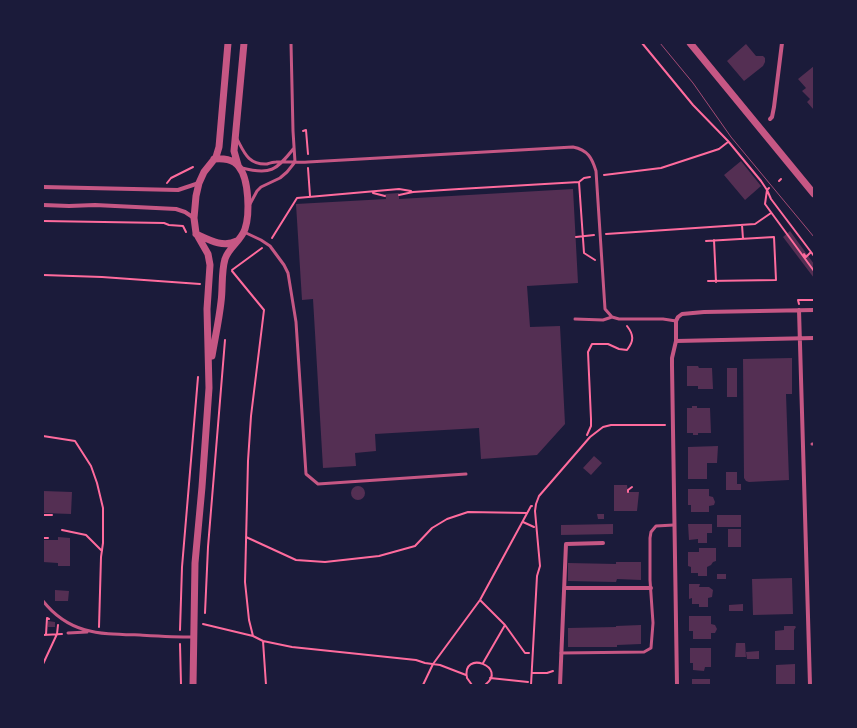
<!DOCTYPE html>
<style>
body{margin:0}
#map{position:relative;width:857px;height:728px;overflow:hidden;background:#1b1b3a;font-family:Lato,sans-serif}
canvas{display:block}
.frame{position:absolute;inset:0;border:44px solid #1b1b3a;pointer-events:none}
</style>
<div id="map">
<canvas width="857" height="728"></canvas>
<div class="frame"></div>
</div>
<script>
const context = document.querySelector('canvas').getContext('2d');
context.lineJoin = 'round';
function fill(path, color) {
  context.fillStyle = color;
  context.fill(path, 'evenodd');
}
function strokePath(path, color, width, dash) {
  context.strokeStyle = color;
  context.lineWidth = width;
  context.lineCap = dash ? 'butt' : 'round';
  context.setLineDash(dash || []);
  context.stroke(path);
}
fill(new Path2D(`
 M746 44 756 56H763L765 58V62L763 66 744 81 727 61Z
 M814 66V110L807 102 810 99 802 91 806 88 798 79Z
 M741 161 761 186 745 200 724 175Z
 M573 189 578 283 527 286 530 327 560 326 565 424 537 455 481 459 479 428 375 434 376 451 355 453 356 466 323 468 313 299 302 300 296 204 386 199 385 194 399 193V199Z
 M790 231 814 264V278L783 237Z
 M792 358V394H786L789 480 749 482 746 481 744 478 743 359Z
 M687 366H698L699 368H712L713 389H698V386H687Z
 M727 368H737V397H727Z
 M692 406H697V408H710L711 433H698V435H693V433H687V408H692Z
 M718 446 717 463H707V479H688V447Z
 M594 456 602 463 591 475 583 468Z
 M726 472H737V484H741V490H726Z
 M614 485H627L628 492H639L637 511H614Z
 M351 493a7 7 0 1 1 14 0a7 7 0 1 1-14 0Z
 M688 489H709V496L713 497 715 502 714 505 709 506V512H691V505H688Z
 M43 491 72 492 71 514 43 513Z
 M597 514H604V519H598Z
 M717 515H741V527H717Z
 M613 524V534L561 535V525Z
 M688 524H712V533H707V543H698V539L689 540Z
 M728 529H741V547H728Z
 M58 537 70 538V566H58V563L43 562V540H58Z
 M699 548H716V561L713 562 711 565 707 567V576H698V573H691V567L688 566V552H699Z
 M616 562H641V580L617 579 616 582 568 581V563L616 564Z
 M717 574H726V579H717Z
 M792 578 793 614 753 615 752 579Z
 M689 584H700L699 587H709L713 590 712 597 708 598V607H699V604H692V598L689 599Z
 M55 590 69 591 68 601H55Z
 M743 604V611H729V605Z
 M689 616H711V624L715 625 717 629 715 633H711V639H693V631H689Z
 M48 621 55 622V627H48Z
 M641 625V644L617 645V647H568V628L616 627V626Z
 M784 626H795L796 627 794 630V650H775V631L784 630Z
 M736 643H745L746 657H735Z
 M690 648H711V667H705L704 671 693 670V663H690Z
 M759 651V659H747L746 652Z
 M795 664V685H776V665Z
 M692 679H710V685H692Z`), '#542f53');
strokePath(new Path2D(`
 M642 43 693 105 728 141 761 181 767 190 771 199 814 256
 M303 131 306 130 308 154
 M308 168 310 196
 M604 175 661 168 719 149 728 142
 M779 181 781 179
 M579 182 584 178 590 177
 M167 183 171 178 193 167
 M769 188 767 190 765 204 814 271
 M373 193 385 196
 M399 195 413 192 459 189 579 182 584 253 595 260
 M43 221 164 223 169 225 183 226 186 232
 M742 225 743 239
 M606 234 755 224 771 213
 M576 237 594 235
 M272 238 297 198 399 189 411 191
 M714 240 716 282
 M706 241 774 237 776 280 708 281
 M804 254 806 257 811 252
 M232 270 262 248
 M232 271 264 310 251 416 248 461 245 582 249 620 253 636
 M43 275 102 277 200 284
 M799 304 798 300H814
 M587 435 591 426V419L588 352 592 344H608L619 349 627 350C634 341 634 335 627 326
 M43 436 75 441 91 466 97 483 103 508V543L101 557 99 627
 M628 492V490L632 487
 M43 515H52
 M523 522 534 527
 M62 530 86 535 102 551
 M246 537 296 560 325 562 379 556 415 546 432 528 447 519 468 512 527 513
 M43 538H48
 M480 600 505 625 525 653H529
 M205 613 208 547 225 340
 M203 624 253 636 263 641 292 647 416 660 425 663 440 665 466 675
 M180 630 182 567 198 377
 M43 635 62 634
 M46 635 47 618 49 619
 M263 641 266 685
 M180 644 181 685
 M483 663 505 625
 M43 664 57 634 58 625
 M532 673H547L553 671
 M490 678 528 682
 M423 685 433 664 480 600 531 506H532
 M472 685 467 678C461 649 509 667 485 685
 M531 685 537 576 540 566 535 511 536 504 539 496 590 437 603 427 611 425H665`), '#ff6b9d', 2);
strokePath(new Path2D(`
 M237 139C244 152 248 165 267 164 270 163 273 162 276 162 287 161 297 163 308 162L573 147C588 150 592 158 596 171L605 309 612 317 619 319H663L676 321
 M242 168C270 175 276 171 294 148
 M250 204 257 191 261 187 280 178 287 172 295 162 293 131 291 43
 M244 232 261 240 270 246 284 265 288 273 296 322 306 474 318 484 466 474
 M575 319 603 320 612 317
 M812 444H814
 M43 601C70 635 101 634 140 635 158 636 175 637 193 637
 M68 633 87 632
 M561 653 644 652 651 648 653 623 650 580V538L651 532 656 526 674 525`), '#c65784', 3);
strokePath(new Path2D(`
 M770 119 772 117 774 107 782 43
 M43 187 178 190 199 183
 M43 205 69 206 95 205 176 209 185 212 194 218
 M799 310 810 685
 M676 341 814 338
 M564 588H651
 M560 685 566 544 603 543
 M677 685 672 366V358L676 341V321L678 317 682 314 704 312 814 310`), '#c65784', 4);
strokePath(new Path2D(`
 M690 43 814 194
 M238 165 234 151 244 43
 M196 234C209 240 223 248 237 241
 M212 356C215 338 219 320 221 302 223 288 221 273 225 259 229 247 241 241 245 229 250 214 249 179 239 167 234 159 222 158 214 159
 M193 685 195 563 202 487 209 388 207 309 210 265 208 254 196 233 194 218 196 196 199 183 204 172 216 157 219 147 228 43`), '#c65784', 7);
strokePath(new Path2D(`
 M660 43 693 83 731 137 814 237`), '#a44b75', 1);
</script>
